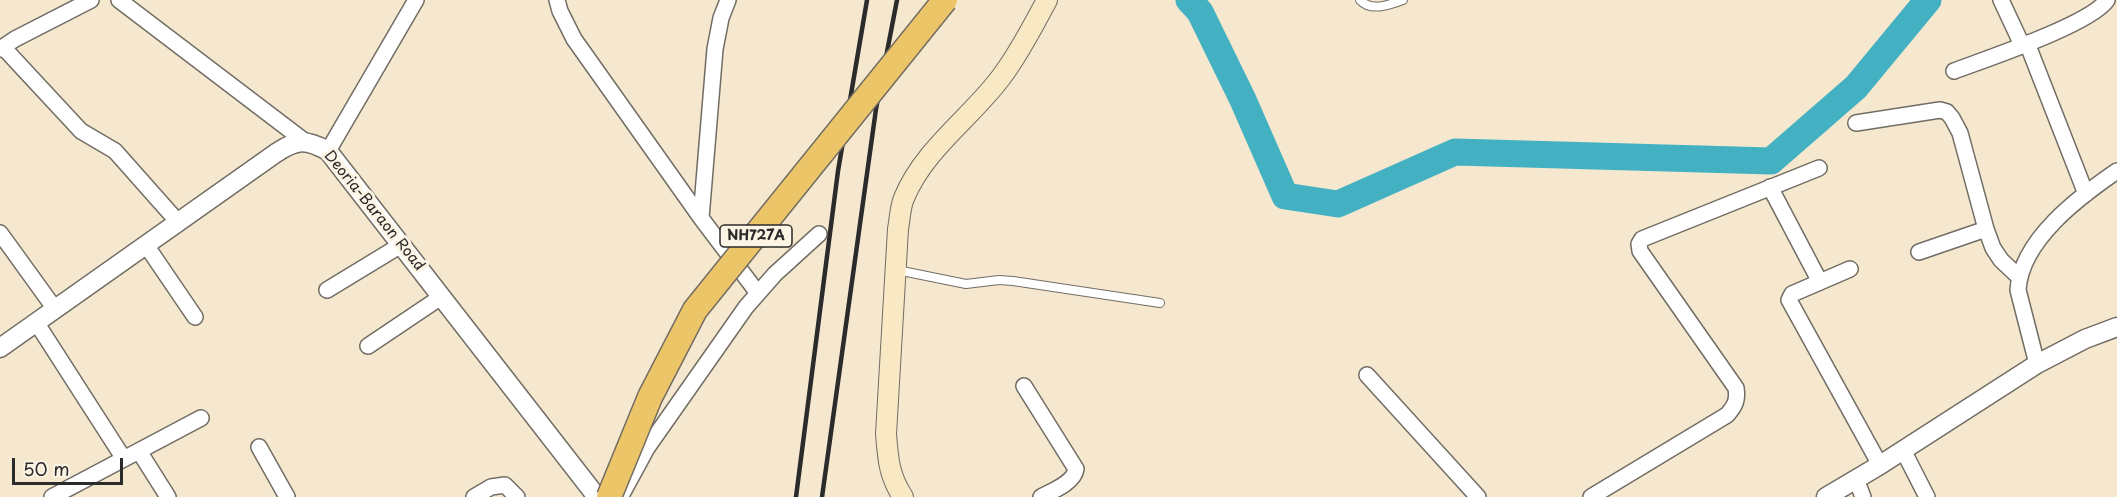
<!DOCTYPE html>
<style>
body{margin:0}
#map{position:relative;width:2117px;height:497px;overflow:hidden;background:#f5e8cf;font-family:"Playpen Sans",sans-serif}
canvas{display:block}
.scale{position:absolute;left:12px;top:458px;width:111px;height:27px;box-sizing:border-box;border:3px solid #2b2b2b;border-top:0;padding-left:8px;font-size:18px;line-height:21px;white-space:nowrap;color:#2b2b2b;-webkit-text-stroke:4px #fcf5e5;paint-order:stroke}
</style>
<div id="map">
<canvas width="2117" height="497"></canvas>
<div class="scale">50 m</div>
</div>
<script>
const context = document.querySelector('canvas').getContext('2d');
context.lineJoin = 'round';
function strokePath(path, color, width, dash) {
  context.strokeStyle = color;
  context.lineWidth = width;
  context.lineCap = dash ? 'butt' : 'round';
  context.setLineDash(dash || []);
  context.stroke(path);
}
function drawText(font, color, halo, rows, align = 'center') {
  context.font = font + ' "Playpen Sans",sans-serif';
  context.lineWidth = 6;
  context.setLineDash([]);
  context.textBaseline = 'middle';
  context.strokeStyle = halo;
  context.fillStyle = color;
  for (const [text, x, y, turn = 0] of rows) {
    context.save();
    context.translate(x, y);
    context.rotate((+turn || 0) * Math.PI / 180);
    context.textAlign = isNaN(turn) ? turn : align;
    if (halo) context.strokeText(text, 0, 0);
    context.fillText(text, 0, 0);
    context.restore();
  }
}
strokePath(new Path2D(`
 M1189 0 1200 12 1243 100 1285 196 1338 204 1455 152 1771 161 1856 87 1928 0`), '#44b1c2', 27);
const service = new Path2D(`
 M1360 0C1371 12 1389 5 1403 0
 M897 270 966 284 999 280 1013 281 1160 303`);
const minor = new Path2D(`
 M119 0 303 140
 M557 0 560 11 574 39 701 218 757 292
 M2001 0 2022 45
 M2027 43 2086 194
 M3 47 81 131 115 151 178 222
 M0 49 15 39 91 0
 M1954 71C1986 59 2091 24 2107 0
 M1856 123 1940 110 1947 112 1952 118 1960 133 1986 229 1993 248 2001 260 2019 277
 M328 151 416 0
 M1770 187 1820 282
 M701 218 715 49 721 18 728 0
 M0 233 55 309
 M146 245 195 317
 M1919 252 1986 229
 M1850 269 1792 294 1789 300 1880 465
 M327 290 401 245
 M36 322 124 459
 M368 346 441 297
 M2037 364 2018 290C2021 240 2079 197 2117 171
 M1367 375 1478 497
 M1024 386 1076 469C1074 483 1052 491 1041 497
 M259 447 287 497
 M1903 450 1927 497
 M139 451 168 497
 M1856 479 1863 497
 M622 494 647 448 746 307 775 274 819 234
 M52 497 201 418
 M474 497 491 487 505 485 517 497
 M1591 497 1727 415C1735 406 1738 400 1736 388L1640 251 1639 244 1642 239 1819 168`);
const tertiary = new Path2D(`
 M0 348 276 153C297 139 306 139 328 151L597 497
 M1826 497 1880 465 2037 364 2085 339 2117 327`);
const secondary = new Path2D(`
 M903 497C889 476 888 459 886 434L898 229C900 219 900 207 904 198 924 149 972 117 1002 76 1020 52 1033 26 1047 0`);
strokePath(service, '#726d64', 10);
strokePath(minor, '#726d64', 18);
strokePath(tertiary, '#726d64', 21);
strokePath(secondary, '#726d64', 22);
strokePath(service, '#fff', 8);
strokePath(minor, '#fff', 15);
strokePath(tertiary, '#fff', 18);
strokePath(secondary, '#f8e8c3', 20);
strokePath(new Path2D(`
 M796 497 838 171 867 0
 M822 497 876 109 897 0`), '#2b2b2b', 4.5);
const trunkBridge = new Path2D(`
 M609 497 650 397 695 310 945 0`);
strokePath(trunkBridge, '#726d64', 27, []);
strokePath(trunkBridge, '#edc569', 24);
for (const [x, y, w] of [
 [756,236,72]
]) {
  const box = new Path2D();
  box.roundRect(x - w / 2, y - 11, w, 22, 4.5);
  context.fillStyle = '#fcf5e5';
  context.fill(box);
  strokePath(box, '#2b2b2b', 1.5);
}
drawText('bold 14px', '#2b2b2b', null, [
 ["NH727A",756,236]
]);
drawText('15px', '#2b2b2b', '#fcf5e5', [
 ["Deoria-Baraon Road",374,211,51]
]);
</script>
